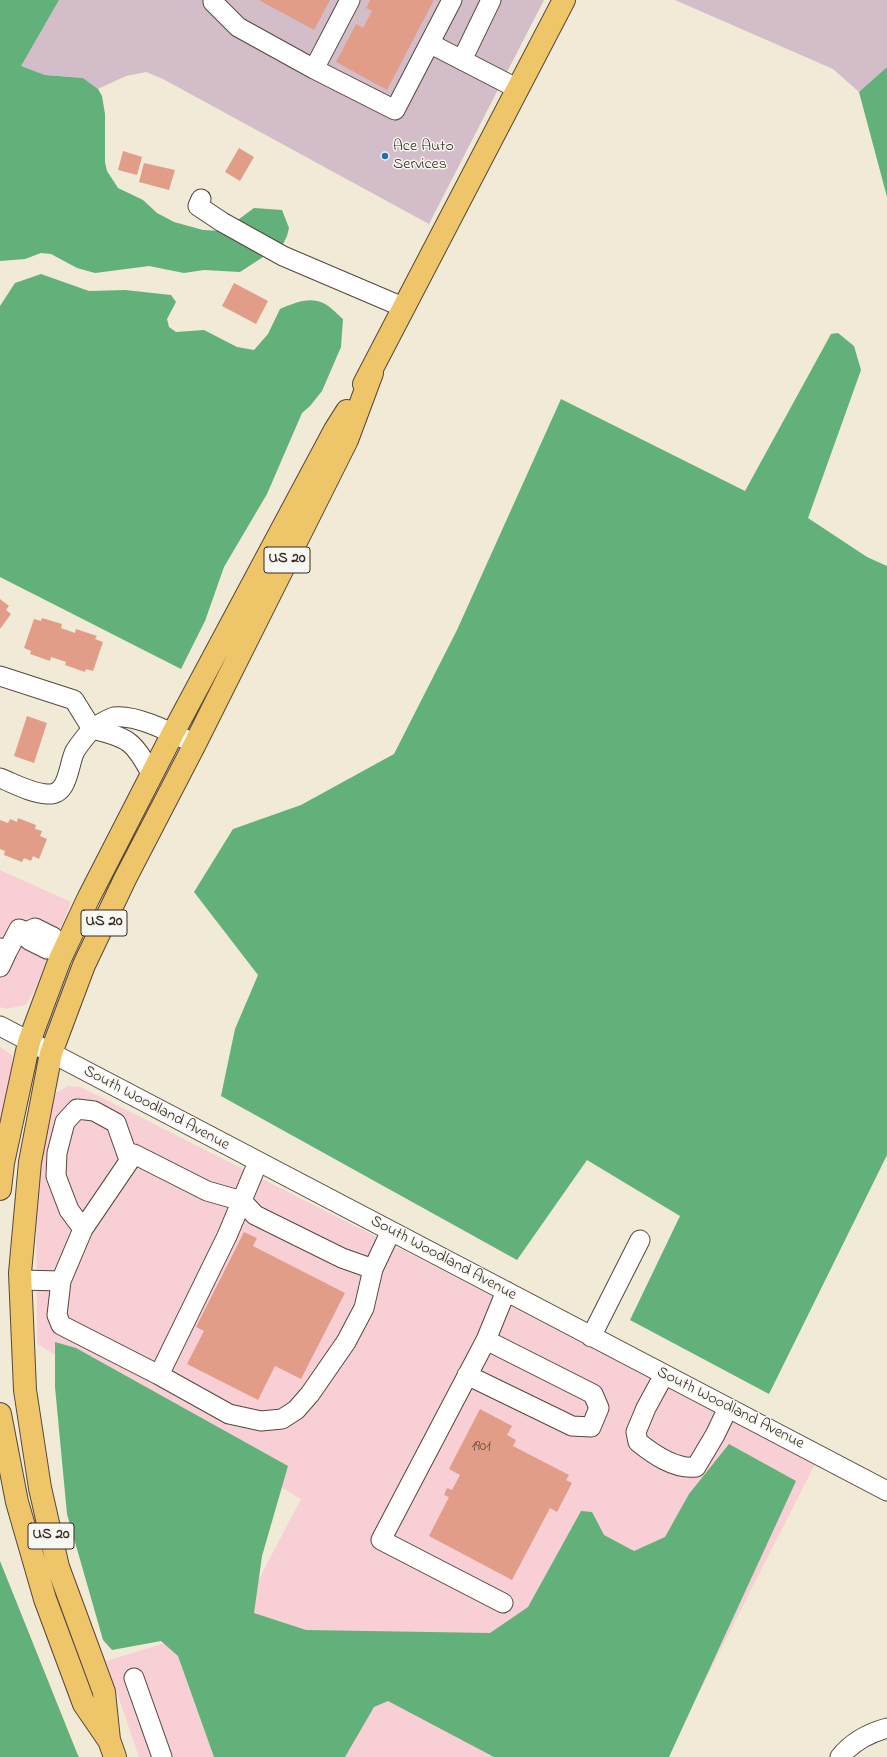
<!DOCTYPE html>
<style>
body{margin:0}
canvas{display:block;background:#f1ead6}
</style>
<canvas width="887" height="1757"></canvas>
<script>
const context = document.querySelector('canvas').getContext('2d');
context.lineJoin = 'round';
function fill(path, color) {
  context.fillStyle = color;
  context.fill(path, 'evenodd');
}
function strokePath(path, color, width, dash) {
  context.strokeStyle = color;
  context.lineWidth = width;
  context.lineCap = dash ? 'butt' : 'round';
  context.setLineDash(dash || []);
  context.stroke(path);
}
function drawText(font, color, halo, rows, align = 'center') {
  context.font = font + ' "Indie Flower",sans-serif';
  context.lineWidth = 3;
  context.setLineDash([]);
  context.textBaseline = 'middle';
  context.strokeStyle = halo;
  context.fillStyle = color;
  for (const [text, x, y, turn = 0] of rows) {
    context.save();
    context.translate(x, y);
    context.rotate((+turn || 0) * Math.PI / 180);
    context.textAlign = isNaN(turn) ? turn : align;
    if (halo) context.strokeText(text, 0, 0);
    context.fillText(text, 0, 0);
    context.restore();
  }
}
fill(new Path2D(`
 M0 870 71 902 35 989 26 1005 6 1009 0 1007Z
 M0 1047 12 1055 13 1074 0 1134Z
 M68 1086 81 1087 426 1262 815 1464 666 1757H139L106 1661 237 1621 301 1499 37 1344 36 1191 50 1102 57 1092Z`), '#f7cfd4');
fill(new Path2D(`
 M59 0H544L429 224 163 79 146 72 126 76 98 89 83 78 45 75 20 66Z
 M675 0H887V67L859 92 833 69Z`), '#d2bdc8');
fill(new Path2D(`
 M0 0H59L21 66 45 75 83 78 98 89 102 96 105 114V162L107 171 118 188 143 200 157 213 174 222 203 230 223 231 254 208 282 210 289 228 287 236 283 244 240 272 204 270 184 273 149 266 95 273 77 268 51 254 41 253 25 259 0 261Z
 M887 67V197L859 92Z
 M41 274 89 291 125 290 171 295 176 302 167 319 169 327 176 332 204 330 237 347 254 350 268 334 280 309C292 304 309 296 323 303 330 306 337 314 343 319L341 347 322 391 310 406 302 413 267 494 224 567 205 621 181 669 0 577V306L15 283Z
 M838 333 854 346 861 370 808 518 867 557 887 566V1155L769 1394 630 1320 680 1216 587 1160 517 1260 221 1096 235 1029 258 975 194 892 233 829 301 805 394 754 457 630 561 399 745 491 831 334Z
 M55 1342 76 1348 288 1466 262 1556 254 1613 306 1630 490 1633 528 1607 581 1511 592 1512 604 1535 634 1551 665 1537 689 1494 729 1444 796 1481 669 1757H494L388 1701 374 1707 345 1757H214L178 1656 161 1641 112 1650 103 1640 67 1514 55 1387Z
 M0 1561 77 1753 79 1757H0Z`), '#62b07a');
fill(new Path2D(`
 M259 0H330L314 30Z
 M370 0H434L387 90 336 62 356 24 363 28 372 11 366 8Z
 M239 148 254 157 240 181 225 172Z
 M123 151 142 157 137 175 118 170Z
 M144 163 175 170 169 190 139 182Z
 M234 283 268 301 256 324 222 306Z
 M0 599 9 606 6 610 11 614 0 629Z
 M42 618 62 624 61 628 75 633 76 629 97 636 95 639 103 642 93 671 86 669 85 672 65 665 66 662 51 657 50 661 30 654 31 651 24 648 34 619 41 621Z
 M27 716 47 723 34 763 14 756Z
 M18 818 36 825 35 829 42 831 40 836 47 839 39 859 33 856 31 861 24 858 22 862 4 855 5 851 0 849V820L8 823 10 819 17 822Z
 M244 1232 257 1238 253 1246 345 1293 301 1379 275 1366 258 1400 187 1364 204 1331 196 1327Z
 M480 1409 512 1426 507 1435 516 1440 513 1446 569 1475 566 1480 572 1483 557 1512 550 1508 512 1580 429 1536 449 1497 444 1495 447 1488 452 1490 460 1475 449 1469Z`), '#e29d88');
const minor = new Path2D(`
 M213 0V2L238 27 314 69
 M350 0 314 69 395 110 452 0
 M431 44 518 89
 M462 60 491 0
 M201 199 198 206 222 222 283 256 405 308
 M0 676 74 700 92 729C86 736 80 743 75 751 68 765 69 796 47 794 31 793 15 784 0 778
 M92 729C98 725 107 719 114 717 137 714 174 734 195 744
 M92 729C130 738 133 741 152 775
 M0 948 7 952 0 967
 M7 952 19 929 26 932 29 940 47 949 54 945 53 937 35 928 26 932
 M0 1026 887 1491
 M83 1229 69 1210 56 1176 57 1153 65 1122 77 1109 94 1111 116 1123 129 1160
 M20 1280 61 1281 57 1315 61 1325 159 1375 227 1236 258 1162
 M61 1281 83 1229 134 1154 207 1191 242 1201 255 1215 342 1258 373 1269
 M591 1337 640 1240
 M159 1375 229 1414 261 1421 282 1419 296 1410 310 1394 346 1342 364 1308 373 1269 391 1231
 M467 1375 572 1426 591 1427 599 1408 593 1394 486 1340
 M664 1375 646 1408 636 1432 638 1442C653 1454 675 1470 696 1467L715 1435 728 1408
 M503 1603 381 1540 486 1340 506 1291
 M134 1678 162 1757
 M840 1757C852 1742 869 1733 887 1728`);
const major = new Path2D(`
 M364 384 564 0
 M0 1189 3 1163 29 1042 60 959 88 899 173 733 335 430 347 411
 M0 1414 17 1502 45 1599 84 1704 108 1739
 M115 1757 109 1740 104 1692 58 1567 40 1488 25 1390 20 1273 30 1162 51 1053 84 965 125 879 195 744 347 440 372 373`);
strokePath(minor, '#56473a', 21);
strokePath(major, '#56473a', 24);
strokePath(minor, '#fff', 19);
strokePath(major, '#eec569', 22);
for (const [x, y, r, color] of [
 [385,156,4,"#1f6fb2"]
]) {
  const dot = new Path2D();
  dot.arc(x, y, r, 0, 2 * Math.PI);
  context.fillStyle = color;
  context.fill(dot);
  strokePath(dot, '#f6f6f2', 1.5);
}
drawText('14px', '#654738', null, [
 ["1901",481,1448]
]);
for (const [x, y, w] of [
 [287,560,46],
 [104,923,46],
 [51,1536,46]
]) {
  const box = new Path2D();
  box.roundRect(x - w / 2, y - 13, w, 26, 3);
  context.fillStyle = '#f6f6f2';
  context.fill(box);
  strokePath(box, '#3b2a1e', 1);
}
drawText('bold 15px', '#3b2a1e', null, [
 ["US 20",287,560],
 ["US 20",104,923],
 ["US 20",51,1536]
]);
drawText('16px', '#3b2a1e', '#f6f6f2', [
 ["Ace Auto",393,147],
 ["Services",393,165]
], 'left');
drawText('16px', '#3b2a1e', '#f6f6f2', [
 ["South Woodland Avenue",156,1109,28],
 ["South Woodland Avenue",443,1259,28],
 ["South Woodland Avenue",730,1409,27]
]);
</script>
